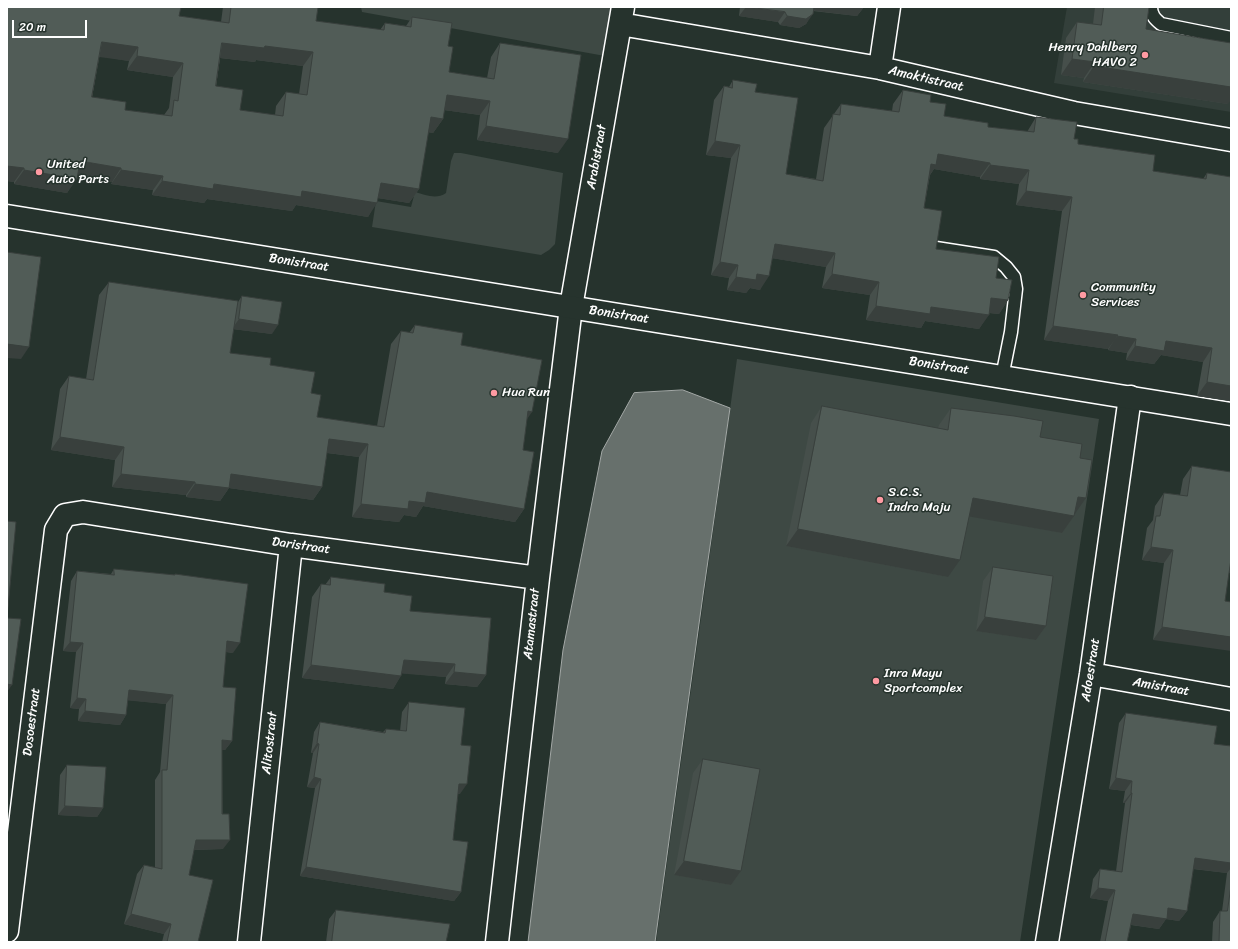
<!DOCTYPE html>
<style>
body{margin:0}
#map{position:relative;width:1238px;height:949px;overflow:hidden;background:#26332d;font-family:Sriracha,sans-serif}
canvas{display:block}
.frame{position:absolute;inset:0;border:8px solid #fff;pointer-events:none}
.scale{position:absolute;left:12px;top:20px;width:75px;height:18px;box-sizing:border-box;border:2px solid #fff;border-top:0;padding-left:5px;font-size:12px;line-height:14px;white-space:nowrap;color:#fff;-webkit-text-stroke:3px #26332d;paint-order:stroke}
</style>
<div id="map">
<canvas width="1238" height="949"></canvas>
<div class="frame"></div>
<div class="scale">20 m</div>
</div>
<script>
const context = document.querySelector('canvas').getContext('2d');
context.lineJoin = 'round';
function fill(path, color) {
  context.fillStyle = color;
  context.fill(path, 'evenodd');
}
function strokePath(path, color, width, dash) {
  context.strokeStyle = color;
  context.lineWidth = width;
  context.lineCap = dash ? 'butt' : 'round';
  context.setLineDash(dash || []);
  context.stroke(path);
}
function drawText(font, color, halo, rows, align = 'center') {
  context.font = font + ' Sriracha,sans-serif';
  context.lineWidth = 3;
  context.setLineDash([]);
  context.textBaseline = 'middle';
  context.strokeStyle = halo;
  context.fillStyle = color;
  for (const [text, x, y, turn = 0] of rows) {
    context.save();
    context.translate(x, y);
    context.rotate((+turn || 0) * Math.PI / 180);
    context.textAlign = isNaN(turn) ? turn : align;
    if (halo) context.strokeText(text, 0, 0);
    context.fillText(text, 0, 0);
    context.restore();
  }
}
fill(new Path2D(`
 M1067 7H1231V112L1054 83Z`), '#333f3a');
fill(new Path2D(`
 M361 7H614L605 56 362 12Z
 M454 153H461L563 173 555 244 549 250 541 255 372 227 376 201 411 207 415 192C426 195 436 200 446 193L451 161Z
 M737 359 1099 419 1020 942H656Z`), '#3e4944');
const water = new Path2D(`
 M683 390 730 408 703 595 655 942H528L563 650 602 451 634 393Z`);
fill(water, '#67706c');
strokePath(water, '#a4a9a7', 1);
const lane = new Path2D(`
 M1151 7C1151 15 1155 19 1161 24L1231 38
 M936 248 994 257 1006 267 1014 277 1016 289 1011 332 1002 377`);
const street = new Path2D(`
 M620 24 880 68 1074 113 1231 140
 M880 68 889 7
 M1091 674 1231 699
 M7 931 56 530 65 515 83 512 291 545 538 578
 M249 942 291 545
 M497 942 538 578 571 307 623 7
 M1047 942 1091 674 1130 397`);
const secondary = new Path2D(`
 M7 216 1231 414`);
strokePath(lane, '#fff', 15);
strokePath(street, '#fff', 25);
strokePath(secondary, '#fff', 25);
strokePath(lane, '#26332d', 12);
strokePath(street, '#26332d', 22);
strokePath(secondary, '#26332d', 22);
fill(new Path2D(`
 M7 7 179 16 221 22 223 7H318L316 21 380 30 385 23 406 26 412 17 448 46 449 72 487 78 491 57 500 43 558 153 477 140 480 115 444 110 443 119 433 133 428 132 419 189 409 203 378 198 368 217 296 205 292 211 207 199 204 203 152 195 153 190 111 184 112 182 77 176 67 193 14 184V182L7 181ZM99 56 129 61 127 70 173 77 169 108 164 115 125 110 92 97ZM220 58 255 62 256 60 303 66 299 94 286 92 276 106 275 115 240 110 216 86Z
 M740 7H864L857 16 813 11 806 24 799 28 780 25 778 22 739 16Z
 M1095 7H1149L1146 29 1228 104 1083 82 1084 78 1061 75 1066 38 1077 22 1093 24Z
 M733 80 755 92 786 174 816 179 824 128 841 104 892 111 893 104 903 90 930 102 944 116 988 127 1027 132 1036 117 1074 139 1078 144 1153 171 1203 179 1207 173 1231 177V401L1197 396 1203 362 1161 355 1154 364 1126 360 1127 353 1108 350V349L1044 340 1062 211 1016 205 1019 184 980 179V177L934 169 930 175 924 208 936 249 996 278 1008 300 999 314 989 313 979 329 925 321 921 328 866 320 870 295 822 288 826 267 772 258 760 290 750 288 746 293 727 290 729 278 711 275 731 158 706 155 714 100 724 86 729 87Z
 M109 282 238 302 242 296 272 334 233 329 230 353 270 365 311 393 317 417 377 426 391 344 401 331 409 333 415 325 461 345 527 419 523 450 524 509 515 522 423 506 416 517 404 515 399 522 352 517 359 457 327 453 322 487 313 500 229 488 220 501 186 497V495L112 487 115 460 51 450 60 389 69 376 86 379 99 295Z
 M822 406 938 428 939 425 951 408 1040 437 1080 458 1075 514 1062 533 969 516 948 577 786 546 811 423Z
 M1192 466 1231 472V573H1229L1153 640 1164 563 1142 560 1147 528 1153 520 1155 506 1164 493 1180 495 1183 479Z
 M993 567 1046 626 1036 640 976 631 983 581Z
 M114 569 174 575 175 574 233 653 226 652 223 687 232 741 225 750H222L223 849 194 850 189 875 198 942H162L164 934 124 924 137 874 144 865 155 868V780L160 772 166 704 128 700 126 715 120 725 78 721 79 709 70 708 76 652 63 651 71 581 77 571 111 574Z
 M331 577 384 592 410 611 486 675 477 687 445 684 446 677 402 673 393 689 302 678 312 597 321 584 325 585Z
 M409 702 461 745 460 794H458L453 840 461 892 454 901 300 876 315 788 307 787 313 753H311L314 732 320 722 383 732 386 729 400 731 402 712Z
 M1126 713 1214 744 1231 746V942H1212L1213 922 1220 911H1222L1227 873 1193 869 1187 911 1179 921 1166 919 1159 929 1131 925 1127 942H1100L1108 901 1090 898 1093 879 1100 869 1116 871 1125 803H1123L1125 791 1109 789 1119 723Z
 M703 759 741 871 731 885 674 875 693 773Z
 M67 765 103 808 97 817 58 815 60 775Z
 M336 910 446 942H326L329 919Z`), '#464f4b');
fill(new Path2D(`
 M746 7 785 12 778 22 739 16Z
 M810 7H864L857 16 808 10Z
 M813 14 806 24 799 28 780 25 787 16Z
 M102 42 138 47 129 61 92 56Z
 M222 43 265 46 313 52 303 66 256 60 255 62 212 57Z
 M137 56 183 63 173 77 127 70Z
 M1072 59 1095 62 1084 78 1061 75Z
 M1094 66 1231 87V100L1228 104 1083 82Z
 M447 95 490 101 480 115 437 109Z
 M431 117 443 119 433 133 421 131Z
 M486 126 568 139 558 153 477 140Z
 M715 141 740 145 731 158 706 155Z
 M938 154 990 163 980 177 934 169 927 179 922 178Z
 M80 161 121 168 112 182 70 175Z
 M990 165 1029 170 1019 184 980 179Z
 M7 166 24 168 14 182 7 181Z
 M24 170 77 179 67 193 14 184Z
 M121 170 163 176 153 190 111 184Z
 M162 181 302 191 377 203 368 217 296 205 292 211 207 199 204 203 152 195Z
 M381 183 419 189 409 203 371 197Z
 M1026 191 1072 197 1062 211 1016 205Z
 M775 244 835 253 826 267 765 257Z
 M720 262 738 265 729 278 711 275Z
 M757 274 769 276 760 290 750 288 746 293 727 290 736 277Z
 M832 274 879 282 870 295 822 288Z
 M991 298 1008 300 999 314 982 312Z
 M876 306 931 307 989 315 979 329 925 321 921 328 866 320Z
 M239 319 278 325 272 334 232 329Z
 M1053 326 1118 335 1108 349 1044 340Z
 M1117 336 1136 339 1127 353 1108 350Z
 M1166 341 1212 348 1203 362 1161 355 1154 364 1126 360 1135 346Z
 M7 344 29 347 21 359 7 358Z
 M1207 382 1231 386V401L1197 396Z
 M528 411 532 412 523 425Z
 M60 437 124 447 115 460 51 450Z
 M329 439 368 444 359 457 320 452Z
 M121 474 195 482 186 495 112 487Z
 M231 474 322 487 313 500 229 488 220 501 186 497 195 484Z
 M427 492 524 509 515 522 423 506 416 517 404 515 399 522 352 517 361 504 409 501Z
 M1078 497 1086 498 1074 515Z
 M973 498 1074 516 1062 533 961 515Z
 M798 529 960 560 948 577 786 546Z
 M1151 547 1173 550 1164 563 1142 560Z
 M1231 559V573L1222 572Z
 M985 617 1046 626 1036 640 976 631Z
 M1162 627 1231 637V651L1153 640Z
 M227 641 240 643 233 653 220 651Z
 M70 642 83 643 76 652 63 651Z
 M404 660 455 664 446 677 395 673Z
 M311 665 401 676 393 689 302 678Z
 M454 672 486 675 477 687 445 684Z
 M7 684 12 685 7 692Z
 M129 690 173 695 166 704 123 700Z
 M77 698 86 699 79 709 70 708Z
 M85 711 126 715 120 725 78 721Z
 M222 740 232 741 225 750H215Z
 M317 743 319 744 313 753H311Z
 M314 777 321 779 315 788 307 787Z
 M1116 778 1132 781 1125 791 1109 789Z
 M459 784H467L460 794 453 793Z
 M1131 793H1132L1125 803H1123Z
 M65 806 103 808 97 817 58 815Z
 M196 840H230L223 849 189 850Z
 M1195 858 1231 863V868L1227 873 1187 868Z
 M684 861 741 871 731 885 674 875Z
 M306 867 461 892 454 901 300 876Z
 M1098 888 1115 890 1108 901 1090 898Z
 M1168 908 1187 911 1179 921 1166 919 1159 929 1126 924 1133 914Z
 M131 914 171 924 164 934 124 924Z`), '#39403d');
const building = new Path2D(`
 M7 7H181L179 16 229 23 231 7H318L316 21 384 30 385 23 411 27 412 17 452 23 448 46 453 47 449 72 494 79 500 43 581 55 568 139 486 126 490 101 447 95 443 119 431 117 419 189 381 183 377 203 302 191 301 197 214 184 213 189 162 181 163 176 121 170V168L80 161 77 179 24 170V168L7 166ZM102 42 138 47 137 56 183 63 178 101 174 100 172 116 125 110 126 102 92 97ZM222 43 264 48 265 46 313 52 307 95 286 92 283 116 240 110 243 90 216 86Z
 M747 7H814L813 14 806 19 787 16 785 12Z
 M1104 7H1149L1146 29 1231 43V87L1094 66 1095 62 1072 59 1077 22 1101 25Z
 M733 80 757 84 755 92 798 98 786 174 823 181 833 114 840 115 841 104 899 112 903 90 931 95 930 102 946 104 944 116 988 123V127L1034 132 1036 117 1077 122 1074 139H1078V144L1155 155 1153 171 1206 179 1207 173 1231 177V386L1207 382 1212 348 1166 341 1164 351 1135 346 1136 339 1117 336 1118 335 1053 326 1072 197 1026 191 1029 170 990 165V163L938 154 936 165 931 164 924 208 942 211 936 249 999 257 996 278 1012 280 1008 300 991 298 989 315 931 307 930 314 876 306 879 282 832 274 835 253 775 244 769 276 757 274 756 280 736 277 738 265 720 262 740 145 715 141 724 86 732 88Z
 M7 252 41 257 29 347 7 344Z
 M109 282 238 301 230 353 271 358 270 365 315 372 311 393 321 395 317 417 384 427 401 331 413 333 415 325 463 333 461 345 542 360 532 412 528 411 523 450 534 452 524 509 427 492 425 503 409 501 408 509 361 504 368 444 329 439 322 487 231 474 229 488 195 484V482L121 474 124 447 60 437 69 376 93 380Z
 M242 296 282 302 278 325 239 319Z
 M822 406 948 430 951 408 1014 416 1043 421 1040 437 1082 444 1080 458 1092 460 1086 498 1078 497 1074 516 973 498 960 560 798 529Z
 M1192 466 1231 472V559L1225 601 1231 602V637L1162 627 1173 550 1151 547 1156 516H1160L1164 493 1187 496Z
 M7 521 16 522 7 618Z
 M993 567 1053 576 1046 626 985 617Z
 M114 569 175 575V574L248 584 240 643 227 641 223 687 236 688 232 741 222 740V814H229L230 840H196L189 875 213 880 198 942H167L171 924 131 914 144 865 162 869V770H167L173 695 129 690 126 715 85 711 86 699 77 698 83 643 70 642 77 571 114 575Z
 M331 577 385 584 384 592 412 596 410 611 491 618 486 675 454 672 455 664 404 660 401 676 311 665 321 584 330 585Z
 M7 618 21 619 12 685 7 684Z
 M409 702 465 708 461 745 471 746 467 784H459L453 840 468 842 461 892 306 867 321 779 314 777 319 744 317 743 320 722 385 733 386 729 406 731Z
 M1126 713 1217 726 1214 744 1231 746V863L1195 858 1187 911 1168 908 1167 919 1133 914 1127 942H1105L1115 890 1098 888 1100 869 1122 872 1132 793H1131L1132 781 1116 778Z
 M703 759 760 769 741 871 684 861Z
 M67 765 106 767 103 808 65 806Z
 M1231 886V942H1219L1220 911H1227Z
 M336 910 450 924 446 942H332Z`);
fill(building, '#515c57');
strokePath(building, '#39403d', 1);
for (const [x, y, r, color] of [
 [1145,55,4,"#ff9aa2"],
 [39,172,4,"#ff9aa2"],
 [1083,295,4,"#ff9aa2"],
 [494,393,4,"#ff9aa2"],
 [880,500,4,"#ff9aa2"],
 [876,681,4,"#ff9aa2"]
]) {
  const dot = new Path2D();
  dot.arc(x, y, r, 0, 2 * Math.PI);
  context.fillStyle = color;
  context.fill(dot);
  strokePath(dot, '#26332d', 1.5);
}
drawText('13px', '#fff', '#26332d', [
 ["Henry Dahlberg",1137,48,"right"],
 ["HAVO 2",1137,63,"right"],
 ["United",47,165],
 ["Auto Parts",47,180],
 ["Community",1091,288],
 ["Services",1091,303],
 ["Hua Run",502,393],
 ["S.C.S.",888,493],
 ["Indra Maju",888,508],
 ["Inra Mayu",884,674],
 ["Sportcomplex",884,689]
], 'left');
drawText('13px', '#fff', '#26332d', [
 ["Amaktistraat",926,79,13],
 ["Arabistraat",597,157,-80],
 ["Bonistraat",299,263,9],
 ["Bonistraat",619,315,9],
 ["Bonistraat",939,366,9],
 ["Daristraat",301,546,8],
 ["Atamastraat",532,624,-84],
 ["Adoestraat",1091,670,-81],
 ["Amistraat",1161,687,10],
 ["Dosoestraat",32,722,-83],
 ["Alitostraat",270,743,-84]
]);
</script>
